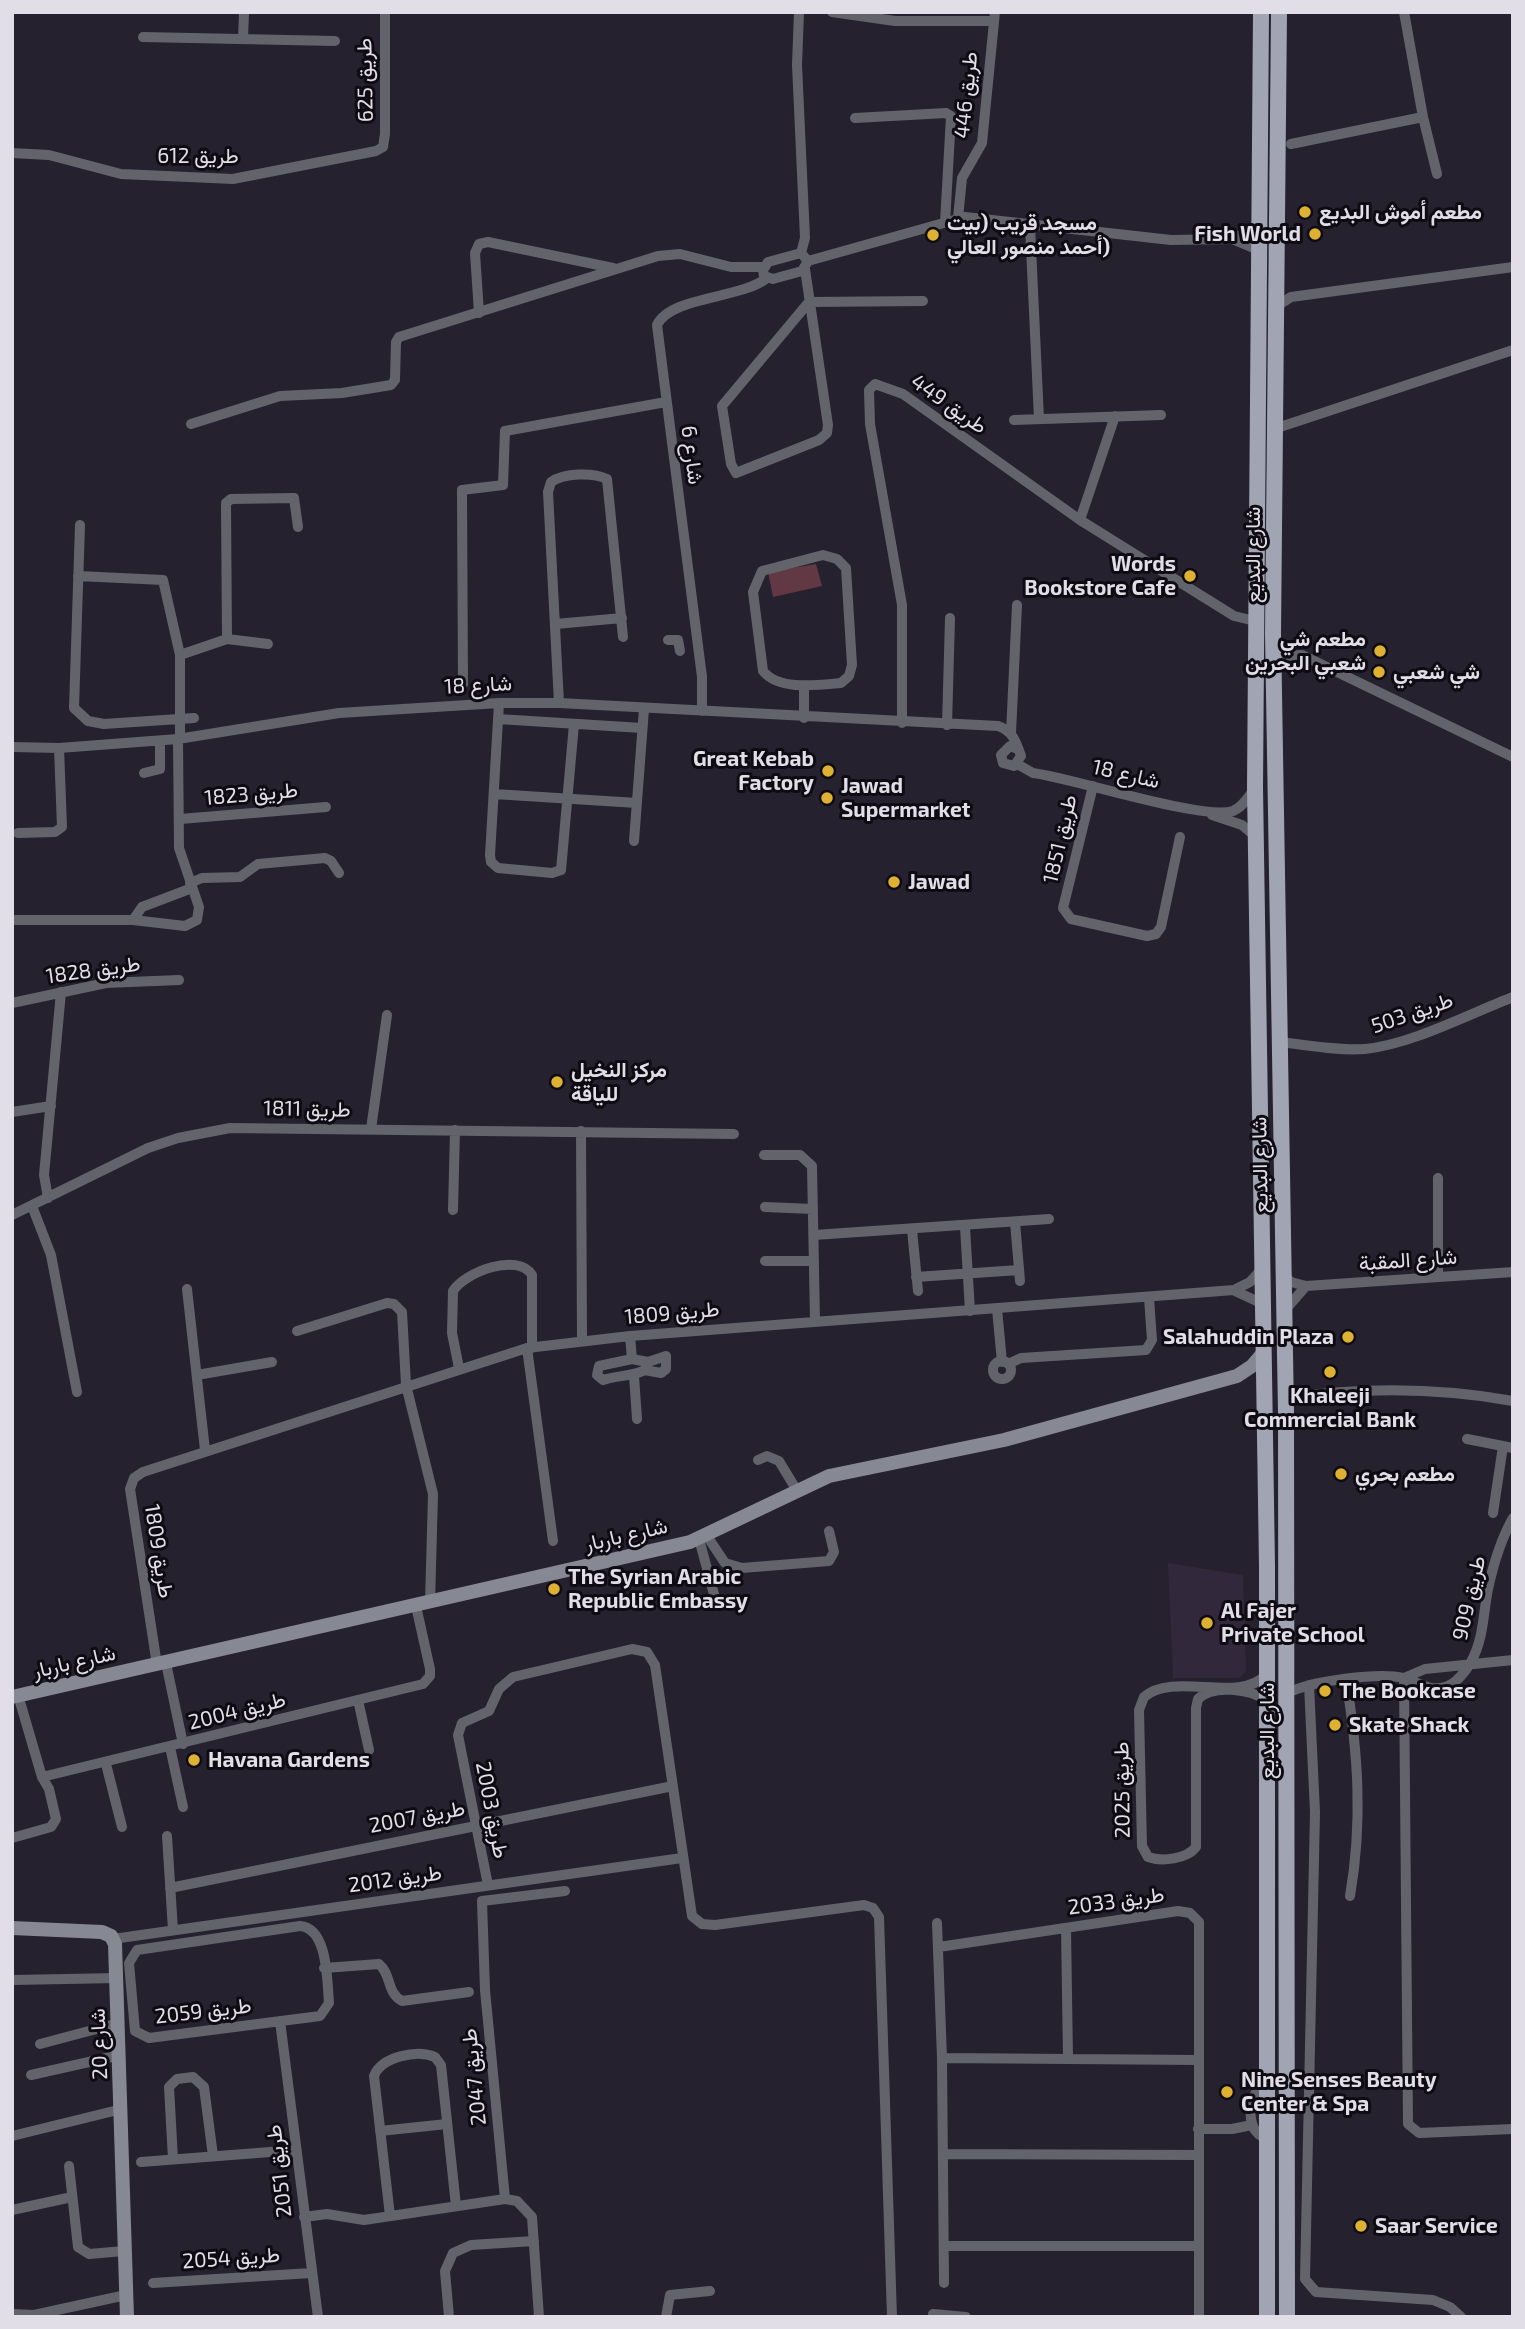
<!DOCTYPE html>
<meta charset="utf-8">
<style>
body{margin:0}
#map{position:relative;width:1525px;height:2329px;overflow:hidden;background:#26212e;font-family:"Exo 2",sans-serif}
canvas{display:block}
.frame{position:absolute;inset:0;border:14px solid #e1dee7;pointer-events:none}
</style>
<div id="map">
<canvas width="1525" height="2329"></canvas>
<div class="frame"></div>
</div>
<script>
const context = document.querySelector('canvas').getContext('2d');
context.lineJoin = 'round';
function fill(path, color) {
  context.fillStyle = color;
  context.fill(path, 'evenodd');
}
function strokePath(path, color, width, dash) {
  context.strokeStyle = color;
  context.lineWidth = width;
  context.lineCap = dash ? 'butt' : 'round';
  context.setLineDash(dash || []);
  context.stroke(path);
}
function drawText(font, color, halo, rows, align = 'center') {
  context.font = font + ' "Exo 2",Vazirmatn,sans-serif';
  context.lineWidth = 6;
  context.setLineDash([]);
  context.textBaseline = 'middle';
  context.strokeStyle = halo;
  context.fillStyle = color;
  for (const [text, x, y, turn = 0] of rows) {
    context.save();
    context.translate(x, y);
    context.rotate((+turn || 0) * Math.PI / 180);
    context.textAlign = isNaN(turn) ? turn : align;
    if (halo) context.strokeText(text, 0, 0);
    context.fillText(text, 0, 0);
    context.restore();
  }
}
fill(new Path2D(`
 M1168 1563 1243 1575 1246 1671 1239 1678H1173Z`), '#31293b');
fill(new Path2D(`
 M816 564 822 586 773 597 768 572Z`), '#623845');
strokePath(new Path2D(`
 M799 12 797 65 805 238 801 253
 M832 12 895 21H994
 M1404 12 1423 117 1437 174
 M143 37 335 41
 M243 39 244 12
 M855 118 946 113 951 116 945 223
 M1291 144 1423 117
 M12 153 49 155 121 174 233 179 376 151 383 147 385 134V12
 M958 218 962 178 982 143 995 12
 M1030 226 1039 419
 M1232 239 1258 250
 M801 253 808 261 802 271 773 279 764 276 763 270 768 262Z
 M808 261 965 217 1171 240 1231 239 1258 227
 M805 269 828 425 827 433 819 440 736 473 731 464 722 406 809 302 923 301
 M1274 308 1291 297 1513 267
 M479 313 475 253 479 244 488 242 613 268
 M1014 420 1161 415
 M191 424 280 396 342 393 391 385 395 380 396 342 399 337 658 256 680 254 731 267H764
 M1274 429 1513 350
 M1080 520 1115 416
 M80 525 74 708 88 721 104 724 194 718
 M823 555 837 559 846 568 852 665 849 676 841 683C818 685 779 691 763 671L753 592 762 571Z
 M78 576 163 580 180 655V739
 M556 624 622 618
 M227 639 226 503 231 499 294 498 298 527
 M668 640H678L680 651
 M180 655 227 639 268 644
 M1274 666 1287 656 1302 655 1513 757
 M463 684 462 490 503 485 505 431 666 402
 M804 686V718
 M499 703 490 855 491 862 498 868 552 873 561 870 574 724
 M559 703 548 492 551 482C564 473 593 472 607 479L623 637
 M702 711V677L657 325C671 296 741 299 767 278
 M498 719 642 728
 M902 723V605L870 424 869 390 875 384 903 394 1080 520 1234 616 1255 621
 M947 725 950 618
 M1011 733 1017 605
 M12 747 59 748 178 739 339 713 499 703H559L998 726C1013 731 1016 742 1021 756L1014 766 1003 763 1001 755 1010 746 1018 749
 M1017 764 1033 773C1073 778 1204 821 1233 811 1243 807 1249 796 1255 788
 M144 773 160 769V741
 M1093 786 1063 908 1071 919 1147 936 1156 934 1161 927 1180 837
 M494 794 637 803
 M1212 815 1242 825 1256 837
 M180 819 326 807
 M18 833 55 832 62 827 59 748
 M634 841 644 709
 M190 883 202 878 240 877 258 864 325 858 331 861 339 873
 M12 920H133L185 926 197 920 199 907 179 848 178 739
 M133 920 142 907 192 888
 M12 1003 106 983 179 980
 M1279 1042C1307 1045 1337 1051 1365 1049 1410 1045 1469 1014 1513 997
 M12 1112 51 1106
 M371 1129 387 1015
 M581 1131 582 1341
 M764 1155H800L812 1166 815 1321
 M1438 1178V1276
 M48 1198 44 1175 61 992
 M32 1206 51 1255 77 1392
 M765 1207 813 1209
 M453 1210 455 1130
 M12 1215 148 1148 178 1138 230 1128 734 1134
 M1015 1222 1020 1281
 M965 1227 970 1311
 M912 1230 918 1291
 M814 1235 1049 1219
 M765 1261H814
 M1283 1275 1291 1282 1306 1286 1513 1272
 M916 1277 1019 1270
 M187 1289 205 1450
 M1235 1291 1263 1304
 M997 1309 1002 1362
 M1286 1309 1306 1286
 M297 1331 387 1303 394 1304 402 1312 406 1385 433 1494 430 1603
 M630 1336 632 1359
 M527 1348 553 1541
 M666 1356V1369L661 1373 645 1370C631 1377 618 1375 603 1380L597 1375 599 1366 632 1359 648 1362Z
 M993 1370a9 9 0 1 1 18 0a9 9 0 1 1-18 0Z
 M1008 1364 1021 1358 1146 1350 1152 1340 1149 1298
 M459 1368 452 1333 453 1291C465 1272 518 1252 532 1275V1348
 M197 1375 272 1362
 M634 1376 637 1419
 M1285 1398C1363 1387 1436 1387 1513 1401
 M1467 1439 1513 1448
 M758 1460 767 1456 779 1461 796 1489
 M1493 1513 1503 1446
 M707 1536 725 1563 742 1568 829 1561 834 1552 829 1531
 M699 1539 715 1598
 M1513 1660 1425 1669 1404 1678 1408 2124 1419 2133 1513 2129
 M166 1663 183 1744
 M157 1665 130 1489 134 1478 143 1472 527 1348 630 1336 1234 1290 1250 1282 1262 1269
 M1266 1675C1239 1704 1174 1671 1144 1697L1139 1710 1142 1846 1148 1857C1162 1862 1187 1859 1196 1847V1708L1198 1699C1213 1684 1251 1689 1267 1701
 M1346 1679C1358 1753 1363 1821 1350 1896
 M1309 1685 1315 1812 1305 2279 1316 2292 1433 2300 1450 2307 1461 2317
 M1288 1693C1311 1681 1378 1672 1404 1678 1418 1682 1429 1692 1445 1687 1456 1684 1466 1671 1471 1662 1484 1638 1483 1614 1488 1589 1493 1566 1501 1539 1513 1518
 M358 1700 369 1750
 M170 1747 183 1807
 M106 1764 122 1827
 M42 1777 423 1684 430 1676V1669L416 1606
 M167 1836 173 1930
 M12 1838 51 1827 56 1819 49 1789 42 1777 18 1695
 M488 1885 458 1735 462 1723 489 1711 499 1689 513 1677 632 1649 647 1652 655 1665 692 1916 702 1924 715 1925 864 1905 873 1908 879 1917 892 2317
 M170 1888 673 1786
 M937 1923 942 2058 944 2283
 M300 1926C328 1928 327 1981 329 2003L320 2016 149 2038 135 2031 129 1963 137 1950Z
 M1066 1928 1068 2059
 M113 1939 682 1858
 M939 1947 1178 1911 1190 1913 1199 1922V2317
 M324 1968 379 1964C392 1975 386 1992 402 2001L469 1992
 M13 1980 118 1978
 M280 2021 318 2317
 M40 2044 119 2023
 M942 2058 1198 2060
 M31 2075 120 2055
 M1198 2129H1232L1252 2125
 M380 2131 447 2124
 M12 2136 122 2109
 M1267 2138C1248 2135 1247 2106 1256 2092L1267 2086
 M943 2154 1198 2155
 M173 2159 169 2087 177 2079 193 2077 204 2087 213 2156
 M141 2162 296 2150
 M69 2166 78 2247 89 2254 124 2251
 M12 2210 72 2197
 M390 2216 374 2076C381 2057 417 2049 435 2057L441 2065 456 2206
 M304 2217 327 2214 364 2220 505 2199
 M944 2246H1199
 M153 2283 311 2273
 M12 2314 34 2315 126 2295
 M933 2314 966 2317
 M449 2317 445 2271 453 2253 471 2245 534 2241
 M539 2317 532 2217 517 2201 505 2199 485 1990 482 1901 565 1891
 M666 2317 670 2295 710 2291`), '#63646b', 10);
strokePath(new Path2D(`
 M12 1697 690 1542 829 1476 1004 1440 1237 1376 1252 1366 1264 1352
 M12 1928 102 1932 111 1936 115 1944 127 2317`), '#868994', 14);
strokePath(new Path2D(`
 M1261 12 1255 787 1267 1566V2317
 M1279 12 1273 633 1286 1413 1287 2317`), '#a1a5b3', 16);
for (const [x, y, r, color] of [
 [1305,212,7,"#deb133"],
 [1315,234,7,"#deb133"],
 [933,235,7,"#deb133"],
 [1190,576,7,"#deb133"],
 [1380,651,7,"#deb133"],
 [1379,672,7,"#deb133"],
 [828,771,7,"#deb133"],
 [827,798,7,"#deb133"],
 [894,882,7,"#deb133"],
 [557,1082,7,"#deb133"],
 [1348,1337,7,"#deb133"],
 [1330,1372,7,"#deb133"],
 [1341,1474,7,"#deb133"],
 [554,1589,7,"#deb133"],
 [1207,1623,7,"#deb133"],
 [1325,1691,7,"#deb133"],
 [1335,1725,7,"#deb133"],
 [194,1760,7,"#deb133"],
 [1227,2092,7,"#deb133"],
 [1361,2226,7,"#deb133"]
]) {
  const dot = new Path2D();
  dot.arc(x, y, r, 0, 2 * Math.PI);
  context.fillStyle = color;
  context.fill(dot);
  strokePath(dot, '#0e0c12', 2.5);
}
drawText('21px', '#e1dee7', '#0e0c12', [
 ["طريق 625",365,80,-91],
 ["طريق 446",966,95,-84],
 ["طريق 612",198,156],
 ["طريق 449",949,404,35],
 ["شارع 6",692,455,83],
 ["شارع البديع",1253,555,-90],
 ["شارع 18",478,685,-3],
 ["شارع 18",1126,774,13],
 ["طريق 1823",251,794,-5],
 ["طريق 1851",1060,839,-77],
 ["طريق 1828",93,970,-8],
 ["طريق 503",1412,1013,-19],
 ["طريق 1811",307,1109,1],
 ["شارع البديع",1260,1165,-91],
 ["شارع المقبة",1408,1260,-4],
 ["طريق 1809",672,1313,-5],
 ["شارع باربار",626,1535,-13],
 ["طريق 1809",159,1551,81],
 ["طريق 909",1469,1598,-77],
 ["شارع باربار",74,1662,-13],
 ["طريق 2004",237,1711,-14],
 ["شارع البديع",1267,1731,-90],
 ["طريق 2025",1122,1790,-91],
 ["طريق 2003",492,1810,79],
 ["طريق 2007",417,1817,-11],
 ["طريق 2012",395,1879,-8],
 ["طريق 2033",1116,1901,-8],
 ["طريق 2059",203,2011,-7],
 ["شارع 20",99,2044,-92],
 ["طريق 2047",474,2077,-96],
 ["طريق 2051",279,2171,-97],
 ["طريق 2054",231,2258,-4]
]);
drawText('bold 21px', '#e1dee7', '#0e0c12', [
 ["مطعم أموش البديع",1319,212],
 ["مسجد قريب (بيت",947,223],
 ["أحمد منصور العالي)",947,247],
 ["Fish World",1301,234,"right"],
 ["Words",1176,564,"right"],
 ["Bookstore Cafe",1176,588,"right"],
 ["مطعم شي",1366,639,"right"],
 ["شعبي البحرين",1366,663,"right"],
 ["شي شعبي",1393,672],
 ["Great Kebab",814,759,"right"],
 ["Factory",814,783,"right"],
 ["Jawad",841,786],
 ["Supermarket",841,810],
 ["Jawad",908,882],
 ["مركز النخيل",571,1070],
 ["للياقة",571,1094],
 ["Salahuddin Plaza",1334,1337,"right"],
 ["Khaleeji",1330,1396,"center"],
 ["Commercial Bank",1330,1420,"center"],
 ["مطعم بحري",1355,1474],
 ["The Syrian Arabic",568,1577],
 ["Republic Embassy",568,1601],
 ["Al Fajer",1221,1611],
 ["Private School",1221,1635],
 ["The Bookcase",1339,1691],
 ["Skate Shack",1349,1725],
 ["Havana Gardens",208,1760],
 ["Nine Senses Beauty",1241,2080],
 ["Center & Spa",1241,2104],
 ["Saar Service",1375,2226]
], 'left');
</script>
